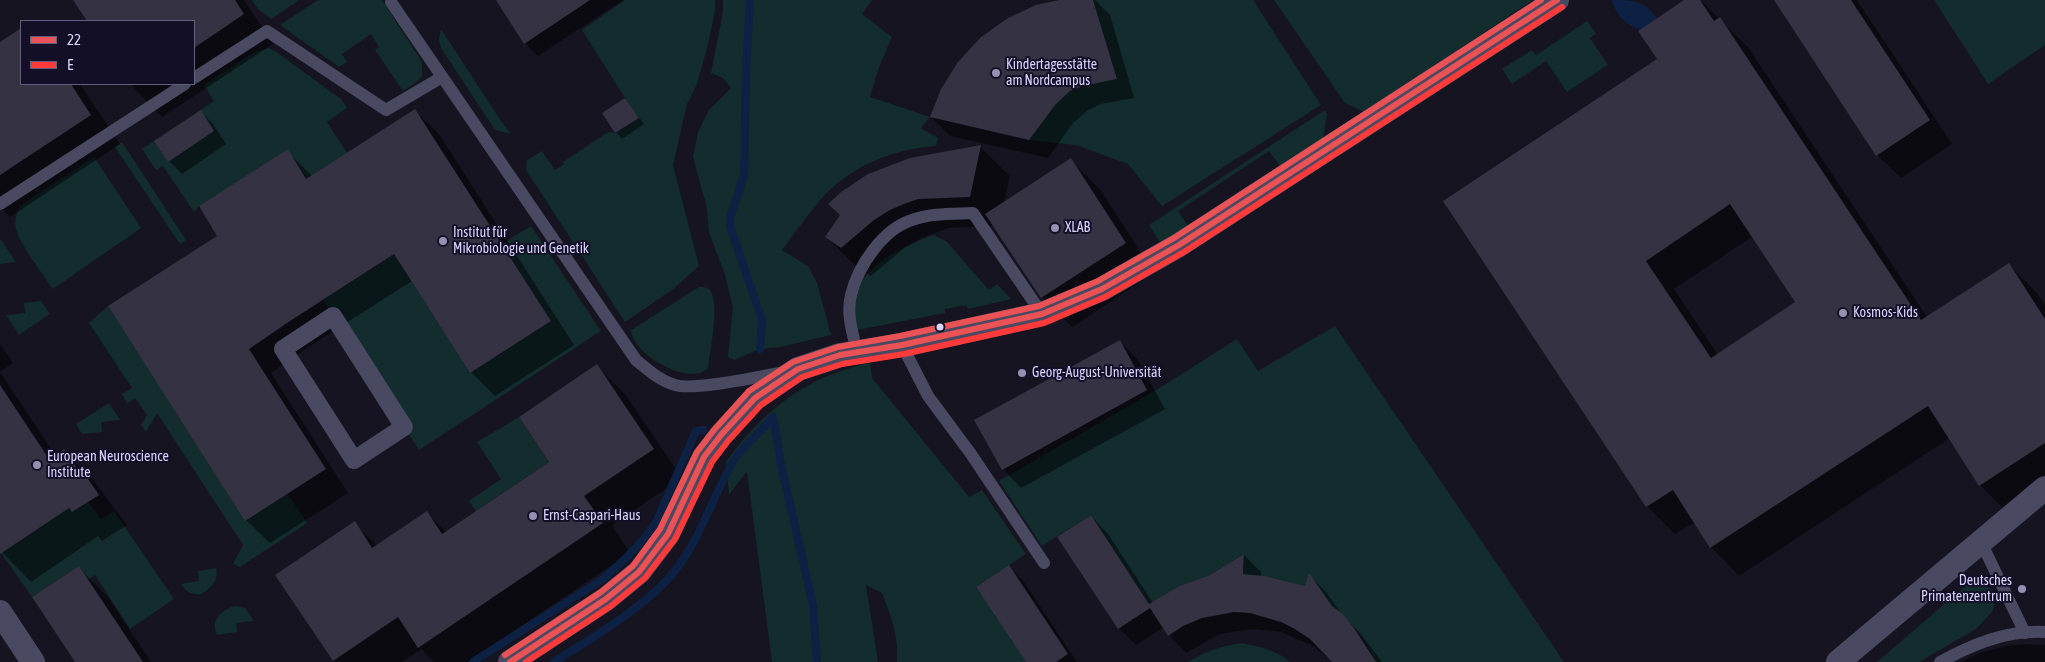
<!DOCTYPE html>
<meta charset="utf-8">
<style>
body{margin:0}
#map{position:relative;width:2045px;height:662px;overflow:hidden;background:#161421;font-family:"Asap Condensed",sans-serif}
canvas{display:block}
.legend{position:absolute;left:20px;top:20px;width:175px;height:65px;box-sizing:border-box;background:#130f26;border:1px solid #625e7d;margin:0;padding:6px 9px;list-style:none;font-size:15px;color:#d9d4ff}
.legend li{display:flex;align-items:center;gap:10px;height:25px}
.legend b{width:25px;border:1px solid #625e7d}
</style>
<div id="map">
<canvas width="2045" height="662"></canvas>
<ul class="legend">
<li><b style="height:6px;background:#ea5255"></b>22</li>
<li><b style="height:6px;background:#ff3a3a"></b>E</li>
</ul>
</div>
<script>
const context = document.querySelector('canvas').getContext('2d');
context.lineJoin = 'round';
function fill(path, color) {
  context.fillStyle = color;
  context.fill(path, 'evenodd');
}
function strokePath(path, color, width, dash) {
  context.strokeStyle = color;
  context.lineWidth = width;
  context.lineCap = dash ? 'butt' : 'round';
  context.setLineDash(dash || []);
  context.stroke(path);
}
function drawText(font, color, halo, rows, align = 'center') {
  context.font = font + ' "Asap Condensed",sans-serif';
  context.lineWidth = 4;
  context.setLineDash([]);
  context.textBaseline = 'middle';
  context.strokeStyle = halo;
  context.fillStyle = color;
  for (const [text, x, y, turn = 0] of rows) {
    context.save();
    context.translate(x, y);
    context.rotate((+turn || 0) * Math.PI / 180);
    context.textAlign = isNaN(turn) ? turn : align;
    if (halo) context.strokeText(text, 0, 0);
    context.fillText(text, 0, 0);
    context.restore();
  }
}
fill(new Path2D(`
 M252 0H299L271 19 258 9Z
 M318 0H382L422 62V76L418 81 403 91 375 50 379 47 371 34 342 54 347 62 339 67 280 25Z
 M625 0H715V11L707 48 697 84 687 104 673 165 699 266 673 289 625 322 526 170 527 160 542 151 555 170 564 164 563 162 608 132 615 133 638 118 582 30Z
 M723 0H872L862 14 892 37 879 67 870 97 930 117 921 128 938 138 936 146C893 149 851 166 822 198 808 214 795 233 782 250L808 266 817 283 831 335 781 347 760 349 734 360 728 357 733 307 725 275 709 232 707 208 693 157 698 132 708 111 731 88 723 78 711 73 723 12Z
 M1093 0H1253L1321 105 1162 206 1128 164 1076 145 1029 140C1043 120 1058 94 1082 86 1093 83 1105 81 1117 79Z
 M1274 0H1533L1364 112 1345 103Z
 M1934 0H2045V45L1988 84Z
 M1587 21 1596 34 1590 38 1608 65 1567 92 1546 61 1512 84 1502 69 1532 50 1536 55Z
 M441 29 501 121 511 134 495 130 441 48 439 40Z
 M268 48 275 51 341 99 347 108 327 122 347 153 317 195 288 150 199 206 194 212 163 166 156 170 142 149 214 101 204 85 253 53Z
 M1325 110 1327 114 1323 138 1280 166 1269 151 1178 211 1188 226 1161 244 1149 225Z
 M122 142 186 240 180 244 115 147Z
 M94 157 141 228 53 289C43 274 20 245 16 229 14 221 16 214 20 206Z
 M531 226 601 331 419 450 323 300 394 254 470 373 551 321 502 244Z
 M934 235 947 242 989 290 997 284 1011 299 968 309 966 305 945 309V313L857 330C856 322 853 311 854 303 859 267 903 245 934 235Z
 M0 239 2 241 16 262 0 264Z
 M699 287C703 287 707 287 710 290 720 303 710 352 708 368 689 387 633 355 631 330Z
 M41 301 50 314 19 335 6 315 25 313 24 303Z
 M108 306 245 520 287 493 307 523 240 567 233 564 243 545 157 413 146 432 141 425 147 415 135 398 127 404 122 394 132 388 89 323Z
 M1335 326 1564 662H1375C1359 625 1327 595 1289 582 1274 577 1258 575 1243 574L1244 554 1210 575 1179 586 1149 604 1091 515 1042 546 999 481 1158 389 1237 339 1258 371Z
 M870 362 872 378 969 497 982 490 1026 554 976 587 1026 662H897C899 637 891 616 882 593L866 585 878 662H772L747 471 729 495 726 462C752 425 787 392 830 375 843 370 857 366 870 362Z
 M109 403 120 420 101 422 102 432 82 434 76 424Z
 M519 417 549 462 476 511 469 501 501 479 477 442Z
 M88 502 101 519 114 511 174 599 130 629 95 575 88 580 79 566 32 597 1 553 69 507 73 512Z
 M216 568C219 581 211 587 202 594 191 595 186 592 181 584L199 581 198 571Z
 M1976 577 1994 592 1995 602 1992 612 1976 629 1919 662H1877Z
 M235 606 245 608 254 621 236 623 237 632 217 635C210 620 221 610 235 606Z
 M1242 643C1259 647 1277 650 1290 662H1188C1205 651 1222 646 1242 643Z`), '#132c2d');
fill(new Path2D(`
 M1613 0C1632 0 1648 1 1658 21L1643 30C1627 27 1618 17 1612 2Z`), '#0d2144');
fill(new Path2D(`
 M75 0H244L273 44 162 117 130 84H194V21H89Z
 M497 0H623L538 56 525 43Z
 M1065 0H1095L1110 15 1134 98 1101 104 1088 110 1073 123 1048 158 950 136 931 117Z
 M1687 0H1700L1748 47 1927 317 2009 265 2037 293 2045 305V490L2008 513 1980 485 1950 438 1739 576 1711 547 1695 522 1675 534 1647 506 1445 201 1658 60ZM1753 236 1797 303 1718 355 1674 289Z
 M1776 0H1857L1952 144 1901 178 1877 155Z
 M21 30V84H80L120 144 10 217 0 207V44Z
 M625 99 644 124 622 139 616 132Z
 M200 111 213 124 226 144 182 174 169 161Z
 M415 111 439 134 574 345 495 396 471 372 412 281 313 344 271 373 348 493 270 543 246 520 219 236 287 151 312 176Z
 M980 147 1010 176 1004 203 1070 160 1100 189 1154 273 1072 327 1042 297 995 226 948 228 920 239 903 249 871 276 856 266 826 237Z
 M1120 342 1138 360 1165 409 1021 488 1003 469Z
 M0 344 13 363 0 372 56 456 64 451 93 480 127 525 102 541 98 536 31 582 0 550Z
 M597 366 625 394 682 478 612 525 630 553 468 662H434L421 649 402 662H337L334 660 354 523 377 546 427 513 447 533 551 462Z
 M1091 516 1108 534 1153 603 1210 576 1244 555 1261 572V577L1306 587 1310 576 1326 592 1343 616 1361 634 1382 662H1333L1313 646 1281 632 1252 629 1220 634 1186 653 1169 635 1164 627 1136 645 1119 628Z
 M1009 567 1024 582 1077 662H1027Z
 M79 568 108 597 151 662H77Z
 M2027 644 2045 645V662H1961L1980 653 2005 646Z`), '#0007');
strokePath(new Path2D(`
 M750 0 746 72 744 175 730 219 731 229 762 320 760 349
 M773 417 782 469 813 605 817 662
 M473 662 603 579 624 560 644 539 656 522 696 431 703 430
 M554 662C593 637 636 613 668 579 699 545 710 501 733 462 744 444 761 433 773 417`), '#0d2144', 8);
fill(new Path2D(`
 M73 0H235L244 14 194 48V21H87Z
 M496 0H590L524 44Z
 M1059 0H1093L1117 79 1083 86 1070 91 1055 105 1029 140 930 117 941 89 958 62 981 37 1008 18 1036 5Z
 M1684 0H1700L1714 21 1720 17 1921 320 2009 263 2045 319V443L1979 486 1928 406 1710 548 1673 490 1646 507 1443 201 1657 59 1638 31ZM1730 204 1795 302 1711 358 1646 261Z
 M1774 0H1851L1930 120 1876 156Z
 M21 28V84H71L91 115 0 175V42Z
 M625 98 639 118 615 133 602 113Z
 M415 109 551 321 470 373 394 254 290 321 249 349 326 469 245 521 108 306 217 236 199 206 288 149 306 179Z
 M201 110 214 131 168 162 154 141Z
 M981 145 970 197 918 199 904 204 890 210 874 220 841 248 825 237 840 215 828 204 841 192 868 174 910 158Z
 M1071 158 1126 243 1041 298 985 214Z
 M1120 340 1147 390 1002 470 974 420Z
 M597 364 654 449 584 496 603 523 418 648 398 617 333 661 275 575 355 521 372 548 427 511 442 534 549 462 519 417Z
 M0 385 49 459 64 449 83 477 86 476 99 495 72 512 69 508 0 554Z
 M1091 515 1149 604 1179 586 1210 575 1244 554 1243 574 1265 576 1305 586 1309 573 1332 606 1344 615 1354 628 1376 662H1332L1310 639 1295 629 1281 622 1250 613 1234 612 1202 618 1183 626 1168 636 1150 608 1118 629 1057 537Z
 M1009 565 1068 654 1056 662H1026L976 587Z
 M79 566 143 662H75L44 615 32 597Z`), '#343243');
strokePath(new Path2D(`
 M391 2 636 360C647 369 660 381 675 385 696 391 760 376 785 372
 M194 78 267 31 386 110 442 77
 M0 204 185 84
 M902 345 928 396 971 454 1044 563
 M857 352C853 334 846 314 851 295 858 266 883 229 912 220 931 213 953 214 973 213L1042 314
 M1981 542 2025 633
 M1940 662C1973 644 2007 630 2045 632`), '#4a4962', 12);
strokePath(new Path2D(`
 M333 316 404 427 354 460 283 349Z`), '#4a4962', 18);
strokePath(new Path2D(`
 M0 612 33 662
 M510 662 606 599 639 572 668 534 704 457 721 435 755 398 798 369 840 355 902 345 1042 314 1102 289 1179 245 1557 0
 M1838 662 2045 488`), '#4a4962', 24);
strokePath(new Path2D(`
 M510 662 606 599 639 572 668 534 704 457 721 435 755 398 798 369 840 355 902 345 1042 314 1102 289 1179 245 1557 0`), '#ea5255', 6);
strokePath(new Path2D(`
 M526 662 611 606 645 578 675 539 712 462 728 441 761 405 802 377 842 364 904 354 1044 323 1105 297 1184 252 1562 7`), '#ff3a3a', 6);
strokePath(new Path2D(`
 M505 655 601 592 633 566 660 529 697 452 714 430 749 391 793 362 838 347 900 336 1039 306 1098 281 1174 238 1541 0`), '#ea5255', 6);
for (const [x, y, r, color] of [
 [996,73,5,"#9591b1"],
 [1055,228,5,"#9591b1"],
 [443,241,5,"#9591b1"],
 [1843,313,5,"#9591b1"],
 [940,327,4.5,"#d9d4ff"],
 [1022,373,5,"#9591b1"],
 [37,465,5,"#9591b1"],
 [533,516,5,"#9591b1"],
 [2022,589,5,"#9591b1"]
]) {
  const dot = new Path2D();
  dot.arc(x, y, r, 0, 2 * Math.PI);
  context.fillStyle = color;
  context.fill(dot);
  strokePath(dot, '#130f26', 2);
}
drawText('14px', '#d9d4ff', '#130f26', [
 ["Kindertagesstätte",1006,65],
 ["am Nordcampus",1006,81],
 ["XLAB",1065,228],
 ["Institut für",453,233],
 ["Mikrobiologie und Genetik",453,249],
 ["Kosmos-Kids",1853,313],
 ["Georg-August-Universität",1032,373],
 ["European Neuroscience",47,457],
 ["Institute",47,473],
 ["Ernst-Caspari-Haus",543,516],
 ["Deutsches",2012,581,"right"],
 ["Primatenzentrum",2012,597,"right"]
], 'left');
</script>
